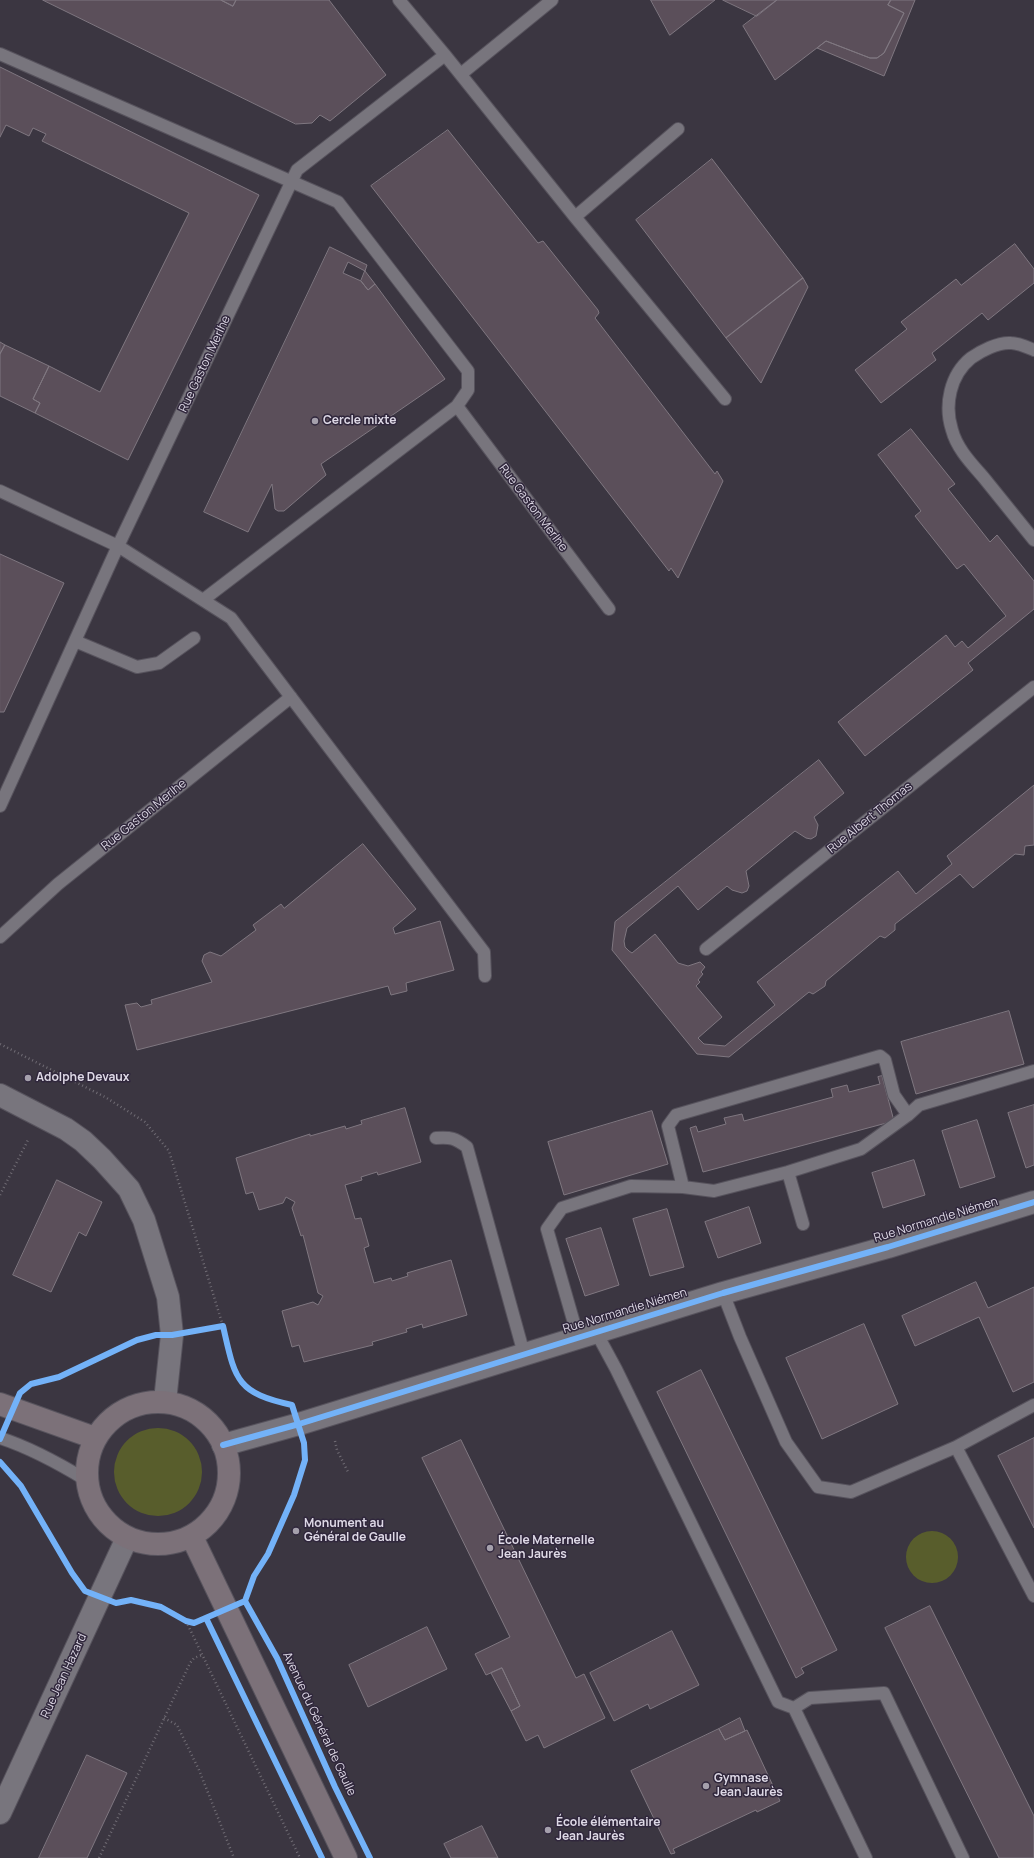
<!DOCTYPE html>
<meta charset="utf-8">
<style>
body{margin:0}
canvas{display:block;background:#3b3641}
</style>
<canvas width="1034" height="1858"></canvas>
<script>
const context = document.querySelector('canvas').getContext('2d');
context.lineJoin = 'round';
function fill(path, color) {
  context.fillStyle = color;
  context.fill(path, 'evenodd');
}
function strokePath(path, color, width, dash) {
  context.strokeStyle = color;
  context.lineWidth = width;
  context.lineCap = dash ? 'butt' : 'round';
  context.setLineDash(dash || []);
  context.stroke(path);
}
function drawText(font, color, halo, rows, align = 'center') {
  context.font = font + ' Manrope,sans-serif';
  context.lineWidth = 3;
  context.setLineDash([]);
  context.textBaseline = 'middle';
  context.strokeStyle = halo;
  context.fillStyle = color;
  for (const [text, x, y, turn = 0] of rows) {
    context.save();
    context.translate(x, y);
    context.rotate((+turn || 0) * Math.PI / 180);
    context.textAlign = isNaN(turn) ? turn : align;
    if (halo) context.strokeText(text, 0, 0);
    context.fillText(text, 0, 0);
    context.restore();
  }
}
fill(new Path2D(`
 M114 1472a44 44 0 1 1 88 0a44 44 0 1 1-88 0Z
 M906 1557a26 26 0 1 1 52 0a26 26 0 1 1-52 0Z`), '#585d2c');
const building = new Path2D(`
 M43 0H221L233 6 236 0H329L386 75 330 121 320 115 312 123 296 124Z
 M221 0H236L233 6Z
 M651 0H715L670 35Z
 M723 0H777L757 16Z
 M777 0H891L888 5 904 13 884 53 877 58H870L826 41 775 80 743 26Z
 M891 0H915L884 76 817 48 826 41 870 58H877L884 53 904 13 888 5Z
 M0 67 259 195 128 460 35 413 40 403 33 399 49 366 100 392 189 213 42 141 46 134 33 128 29 136 6 125 0 137Z
 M448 130 538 243 543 241 598 310 599 313 595 318 715 474 717 471 723 481 678 578 671 568 669 571 371 186Z
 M712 159 803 278 726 338 636 220Z
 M1015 244 1034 269V283L988 320 982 313 932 353 936 360 881 403 855 370 907 329 901 322 956 279 961 285Z
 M330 247 367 265 365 271 348 262 343 273 361 281 368 290 375 284 445 379 321 464 326 475 284 511H278L275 509 272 484 248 532 204 512Z
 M365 271 375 284 368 290 361 281Z
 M803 278 808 287 761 383 726 338Z
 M0 342 5 345 0 354Z
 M5 345 49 366 33 399 40 403 35 413 0 396V354Z
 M911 429 955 484 948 489 990 542 997 535 1034 581V609L968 663 973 670 865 756 838 722 946 635 955 647 962 641 968 648 1006 616 964 564 957 569 915 516 921 511 878 455Z
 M0 554 64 583 4 712H0Z
 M819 760 844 793 814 817 818 825 816 836 811 839 806 838 795 831 746 871 749 886 747 891 742 893 732 890 727 886 698 910 678 886 627 928 624 941 625 947 629 951 632 953 655 934 678 963 688 966 700 962 705 967 701 972 703 974 698 980 700 982 696 986 722 1017 698 1038 704 1044 725 1046 775 1005 757 982 898 871 916 894 952 864 947 856 1034 785V845L1025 846 1024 855 1015 854 973 888 960 874 895 924V930L885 938 880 936 826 981 825 986 813 994 809 992 729 1057 697 1054 612 950 615 922Z
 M363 844 416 909 393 928 395 934 440 921 454 970 406 983 407 991 391 995 388 986 137 1050 125 1005 137 1003 141 1007 152 1004 151 1000 212 982 202 961 204 955 210 952 221 956 256 930 253 925 281 904 284 908Z
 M1009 1011 1024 1064 916 1094 901 1042Z
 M882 1076 894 1121 703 1172 690 1128 696 1126 698 1132 726 1124 724 1118 742 1114 744 1121 833 1097 831 1089 847 1085 849 1092 880 1084 878 1077Z
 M1034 1105V1165L1026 1168 1008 1113Z
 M405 1108 421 1162 378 1175 377 1172 361 1177 362 1180 345 1185 355 1219 361 1218 369 1246 364 1248 374 1283 391 1278 392 1281 408 1276 407 1273 451 1260 467 1315 423 1328 422 1324 406 1329 407 1332 372 1342 373 1345 304 1362 299 1345 292 1347 282 1311 313 1302 318 1305 323 1296 318 1293 303 1235 301 1236 292 1208 295 1202 286 1197 283 1203 259 1210 253 1192 246 1194 236 1158 310 1134V1136L345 1126 346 1129 362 1124 361 1121Z
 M652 1111 668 1164 564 1195 548 1142Z
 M977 1120 995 1177 960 1188 942 1131Z
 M914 1160 925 1195 883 1208 872 1173Z
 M57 1180 102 1202 86 1236 79 1232 51 1292 13 1275Z
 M749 1207 761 1243 718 1258 705 1222Z
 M667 1209 684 1267 650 1276 633 1219Z
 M601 1228 619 1285 585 1296 566 1239Z
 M976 1282 988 1308 1034 1287V1382L1013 1392 979 1317 915 1346 902 1316Z
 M864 1324 898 1404 822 1439 786 1358Z
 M701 1370 837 1650 801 1668 804 1673 796 1678 657 1392Z
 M1034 1438V1528L998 1456Z
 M461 1440 576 1678 584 1674 605 1718 544 1748 538 1735 526 1741 511 1711 520 1706 502 1668 486 1675 475 1654 510 1637 422 1458Z
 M930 1606 1034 1816V1858H999L885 1628Z
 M427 1627 447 1669 368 1707 349 1665Z
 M672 1631 699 1685 650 1709 648 1704 614 1721 590 1673Z
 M502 1668 520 1706 511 1711 491 1673Z
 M740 1718 745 1731 725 1740 719 1729Z
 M719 1729 725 1740 747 1730 780 1801 757 1812 756 1810 673 1849 675 1853 671 1854 631 1771Z
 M87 1755 127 1773 87 1858H39Z
 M482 1826 498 1858H451L444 1844Z`);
fill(building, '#5b4f5a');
strokePath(building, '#7f7780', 1);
const service = new Path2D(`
 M399 0 445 55 575 217 725 399
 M0 54 338 202 468 371V390L457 406 203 600
 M461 74 552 0
 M575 217 678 129
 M1034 350C1027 347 1018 343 1011 343 998 342 981 351 971 358 950 375 944 405 952 430 957 449 972 464 984 478 1001 499 1017 519 1034 540
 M457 406 609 609
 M0 491 118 546 231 618 484 952 485 976
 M75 641 137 667 159 663 194 638
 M0 806 118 546 297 170 445 55
 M0 937 58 884 291 697
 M706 949 1034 687
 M436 1138C451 1137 455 1138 467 1147L524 1354
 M788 1172 803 1224
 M683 1187 668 1126 676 1115 880 1056 885 1060 894 1095 908 1115
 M723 1293 740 1337 786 1442 818 1487 851 1492 956 1447 1034 1405
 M596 1332 616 1369 778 1702 794 1708 866 1858
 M578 1337 547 1229 562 1208 631 1186 683 1187 714 1191 788 1172 861 1149 908 1115 919 1105 1034 1071
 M0 1438C31 1448 58 1463 86 1480
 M956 1447 1034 1596
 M794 1708 810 1698 884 1693 963 1858`);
const minor = new Path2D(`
 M0 1095 66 1129 83 1141 102 1159 129 1189 144 1220 168 1297 172 1335 165 1401
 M223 1445 299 1424 723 1293 888 1247 1034 1202
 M0 1813 127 1538`);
const primary = new Path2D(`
 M87 1473a71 71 0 1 1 142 0a71 71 0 1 1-142 0Z
 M0 1404 95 1438
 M192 1537 346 1858`);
strokePath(service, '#57535d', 14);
strokePath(minor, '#57535d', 24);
strokePath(primary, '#57535d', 24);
strokePath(new Path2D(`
 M0 1044 105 1097 145 1122 169 1151 223 1326
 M0 1195 28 1140
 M335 1441 337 1450 349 1474
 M186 1621 300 1858
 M164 1718 177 1725 199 1770 234 1858
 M99 1858 190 1663 194 1658 202 1655`), '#706c74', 2.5, [1, 3]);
strokePath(service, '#78757d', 12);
strokePath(minor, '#78757d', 22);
strokePath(primary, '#7c7179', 22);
strokePath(new Path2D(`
 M0 1439 20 1393 31 1384 59 1377 137 1340 156 1335H172L223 1326C235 1378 235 1393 292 1405L304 1443 305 1460 294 1495 268 1554 254 1576 245 1601 194 1623 186 1621 161 1607 131 1600 116 1603 85 1591 72 1573 21 1486 0 1462
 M223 1445 299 1424 723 1293 888 1247 1034 1202
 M245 1601 277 1658 335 1787 370 1858
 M206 1618 322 1858`), '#73b2f8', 6);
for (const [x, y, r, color] of [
 [315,421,4,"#a5a0ac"],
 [28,1078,4,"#a5a0ac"],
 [296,1531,4,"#a5a0ac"],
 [490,1548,4,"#a5a0ac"],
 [706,1786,4,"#a5a0ac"],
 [548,1830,4,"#a5a0ac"]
]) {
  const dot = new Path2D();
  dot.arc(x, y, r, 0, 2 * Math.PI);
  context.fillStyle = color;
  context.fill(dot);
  strokePath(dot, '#30273c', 1.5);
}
drawText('12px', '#ded9e6', '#30273c', [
 ["Rue Gaston Merlhe",205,364,-65],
 ["Rue Gaston Merlhe",533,508,53],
 ["Rue Gaston Merlhe",144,815,-39],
 ["Rue Albert Thomas",870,818,-39],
 ["Rue Normandie Niémen",936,1220,-17],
 ["Rue Normandie Niémen",625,1311,-17],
 ["Rue Jean Hazard",64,1676,-65],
 ["Avenue du Général de Gaulle",319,1724,65]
]);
drawText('bold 12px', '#ded9e6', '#30273c', [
 ["Cercle mixte",323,421],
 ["Adolphe Devaux",36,1078],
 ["Monument au",304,1524],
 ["Général de Gaulle",304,1538],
 ["École Maternelle",498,1541],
 ["Jean Jaurès",498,1555],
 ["Gymnase",714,1779],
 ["Jean Jaurès",714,1793],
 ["École élémentaire",556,1823],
 ["Jean Jaurès",556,1837]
], 'left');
</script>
